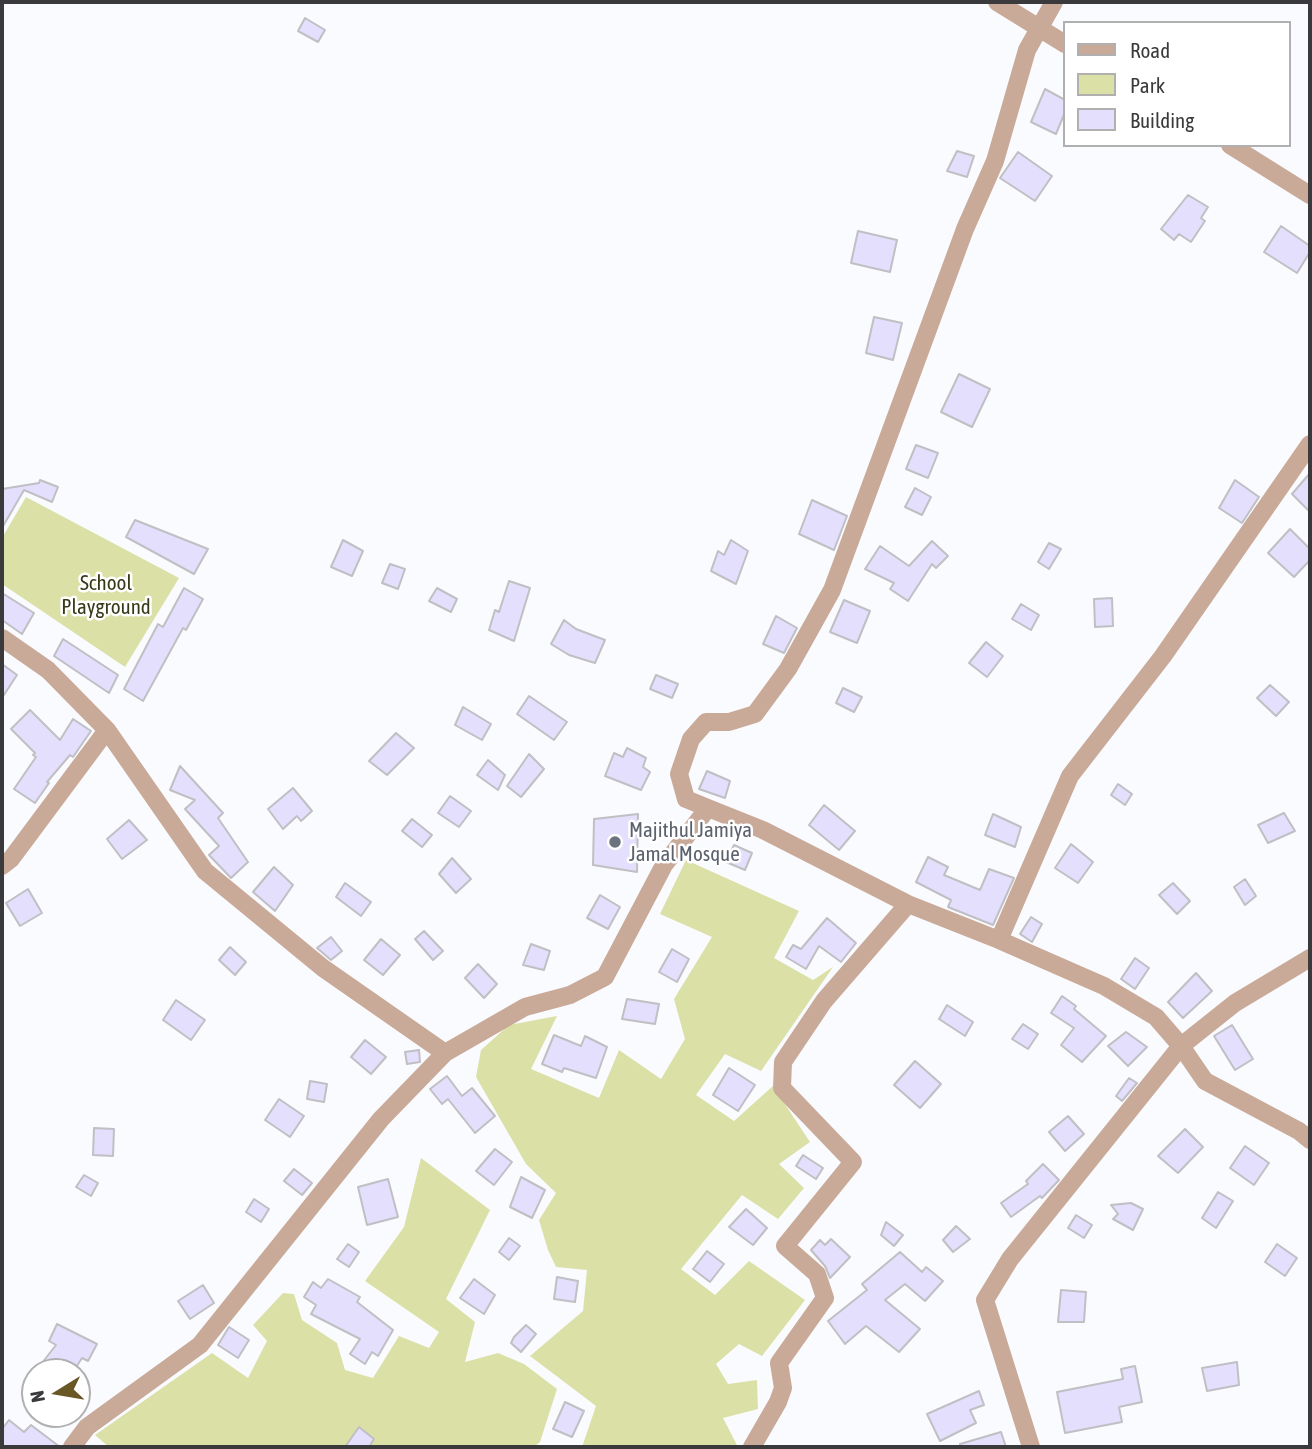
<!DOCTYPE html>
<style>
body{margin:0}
#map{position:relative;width:1312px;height:1449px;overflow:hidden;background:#fafbff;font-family:"Asap Condensed",sans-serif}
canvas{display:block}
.frame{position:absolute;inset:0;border:4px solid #3a3a3c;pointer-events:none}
.legend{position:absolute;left:1063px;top:21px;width:228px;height:126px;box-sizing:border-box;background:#fff;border:2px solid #b0b0b1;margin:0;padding:9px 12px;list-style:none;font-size:21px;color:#3a3a3c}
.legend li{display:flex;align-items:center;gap:14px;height:35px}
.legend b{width:35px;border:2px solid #b0b0b1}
.north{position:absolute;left:21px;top:1358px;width:70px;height:70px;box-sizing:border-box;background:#fff;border:2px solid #b0b0b1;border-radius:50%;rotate:259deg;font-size:19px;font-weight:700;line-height:28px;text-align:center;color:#3a3a3c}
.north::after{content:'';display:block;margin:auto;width:24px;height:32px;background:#695725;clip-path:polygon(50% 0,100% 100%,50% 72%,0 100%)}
</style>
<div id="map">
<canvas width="1312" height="1449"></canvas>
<div class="frame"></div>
<ul class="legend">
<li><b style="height:9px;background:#c9a998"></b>Road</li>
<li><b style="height:19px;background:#dbe0a6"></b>Park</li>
<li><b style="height:19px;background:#e4dffc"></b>Building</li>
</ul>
<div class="north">N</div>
</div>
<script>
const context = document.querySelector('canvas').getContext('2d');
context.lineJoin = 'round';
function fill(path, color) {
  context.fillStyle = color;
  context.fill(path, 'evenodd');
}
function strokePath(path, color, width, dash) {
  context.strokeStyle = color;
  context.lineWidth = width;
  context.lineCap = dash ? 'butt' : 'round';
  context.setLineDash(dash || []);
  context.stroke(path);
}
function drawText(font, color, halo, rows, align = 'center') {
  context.font = font + ' "Asap Condensed",sans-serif';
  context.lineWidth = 5;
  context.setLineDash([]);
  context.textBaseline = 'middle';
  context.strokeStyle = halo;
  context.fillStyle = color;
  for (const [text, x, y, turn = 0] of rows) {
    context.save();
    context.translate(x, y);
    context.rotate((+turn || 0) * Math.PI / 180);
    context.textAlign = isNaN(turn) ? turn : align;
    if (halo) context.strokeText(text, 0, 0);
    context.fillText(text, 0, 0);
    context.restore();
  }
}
fill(new Path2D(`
 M26 497 179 578 125 667 2 584V538Z
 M686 860 799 911 774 958 813 980 833 967 761 1071 725 1054 696 1095 734 1121 773 1086 810 1142 779 1164 804 1188 778 1219 742 1195 681 1269 715 1295 749 1261 805 1300 762 1356 739 1344 716 1364 728 1384 757 1380 758 1409 723 1418 738 1447H582L596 1406 530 1356 583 1311 587 1270 556 1267 548 1250 539 1220 556 1193 526 1164 476 1077 481 1050 509 1025 557 1016 531 1069 599 1098 619 1050 661 1079 685 1039 674 999 712 937 660 914Z
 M421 1158 490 1210 446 1299 475 1322 465 1362 498 1353 524 1364 557 1389 540 1442 534 1447H109L95 1435 212 1353 248 1378 267 1341 253 1325 283 1293 294 1294 302 1320 337 1343 345 1370 373 1378 399 1336 429 1348 439 1332 365 1281 404 1227Z`), '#dbe0a6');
const building = new Path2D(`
 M305 18 325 30 318 42 298 31Z
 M1045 89 1065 100V112L1056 134 1031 122Z
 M957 151 974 156 967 177 947 171Z
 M1018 152 1052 176 1035 201 1000 178Z
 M1188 195 1208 207 1201 218 1205 221 1191 242 1179 234 1174 240 1161 229Z
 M1281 226 1310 246V252L1297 273 1264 252Z
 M858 231 897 240 890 272 851 263Z
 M874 317 902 323 893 360 866 353Z
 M959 374 990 389 972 427 941 412Z
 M916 445 938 453 928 478 906 469Z
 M1310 473V512L1292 494Z
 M40 480 58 487 52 502 24 490 2 528V489L39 483Z
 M1235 480 1259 497 1242 523 1219 508Z
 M915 488 931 497 922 515 905 507Z
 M812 500 847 516 834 550 799 534Z
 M135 520 208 549 194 574 126 537Z
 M1290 529 1310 549V560L1294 577 1268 553Z
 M343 540 363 551 352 576 331 567Z
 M731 540 748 551 736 584 711 571 718 551 724 555Z
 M932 541 948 556 936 568 932 564 908 601 890 589 894 583 865 569 880 546 909 566Z
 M1049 543 1061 549 1049 569 1038 562Z
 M390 564 405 569 398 589 382 583Z
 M509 581 530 588 514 641 489 630 495 610 499 612Z
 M184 588 203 599 186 630 183 628 143 701 124 689 158 624 163 627Z
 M437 588 457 599 451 612 429 601Z
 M2 593 34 613 22 634 2 620Z
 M1112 598 1113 626 1095 627 1094 599Z
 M844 600 870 611 857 643 830 632Z
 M1021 604 1039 615 1031 630 1012 619Z
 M776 616 797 628 784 653 763 644Z
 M564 620 576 629 605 640 595 663 569 655 551 644Z
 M63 639 118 675 109 693 54 656Z
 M986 642 1003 656 987 677 969 663Z
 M2 664 17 675 2 698Z
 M656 675 678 684 672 698 650 689Z
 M1270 685 1289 702 1276 716 1257 698Z
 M843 688 862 697 854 712 836 703Z
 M529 696 567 722 554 740 517 714Z
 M463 707 491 724 482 740 455 725Z
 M30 710 60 740 73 719 91 731 73 757 70 755 47 782 49 783 35 803 14 789 36 757 33 755 35 753 11 729Z
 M396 733 414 748 387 775 369 761Z
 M627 748 646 758 643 767 650 772 641 790 605 776 614 753 623 757Z
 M529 754 544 769 521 797 507 786Z
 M488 760 505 775 498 790 477 775Z
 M180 766 223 813 218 818 248 862 231 878 209 855 219 846 185 809 195 800 170 790Z
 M707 771 730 781 725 798 699 789Z
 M1118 784 1132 794 1125 805 1111 795Z
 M293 788 312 811 301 821 297 816 283 829 268 809Z
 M450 796 471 811 459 827 438 813Z
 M824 805 855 831 839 850 809 825Z
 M1284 813 1295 831 1268 843 1258 825Z
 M638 814 637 872 593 865 594 819Z
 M993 814 1021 827 1015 847 985 835Z
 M412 819 432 835 422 847 402 831Z
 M129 820 147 840 122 859 107 839Z
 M1071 844 1093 862 1078 883 1055 868Z
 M734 845 752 853 745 870 726 862Z
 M928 857 948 867 944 875 980 890 989 869 1014 878 993 925 948 907 951 900 916 882Z
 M452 858 471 879 456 893 439 874Z
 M274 867 293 885 275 911 253 892Z
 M1245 879 1256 896 1245 905 1234 887Z
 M345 883 371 902 361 916 336 897Z
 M1173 883 1190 901 1177 914 1159 895Z
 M28 889 42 913 20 926 6 903Z
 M600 895 620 907 608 929 587 918Z
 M1031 917 1042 924 1032 942 1020 934Z
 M827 918 856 943 841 962 819 946 806 969 786 957 793 945 801 949Z
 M424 931 443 951 433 960 415 939Z
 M331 937 342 951 331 960 317 948Z
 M381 939 400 955 383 975 364 960Z
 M531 944 550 951 544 970 523 965Z
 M230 947 246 962 235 975 219 960Z
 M672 949 689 959 677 982 659 972Z
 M1135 958 1149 968 1135 989 1121 979Z
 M478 964 497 984 484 998 465 978Z
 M1196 973 1212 991 1183 1018 1168 1002Z
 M1062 996 1076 1006 1074 1009 1106 1036 1082 1062 1061 1045 1074 1028 1051 1013Z
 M627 999 659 1004 655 1024 622 1019Z
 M176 1000 205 1020 191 1040 163 1020Z
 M947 1005 973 1022 965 1036 939 1019Z
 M1023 1024 1038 1034 1028 1049 1012 1039Z
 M1232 1025 1253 1059 1235 1070 1214 1036Z
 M1126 1032 1147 1047 1128 1066 1108 1046Z
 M554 1035 581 1046 585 1036 607 1047 596 1078 564 1068 562 1072 542 1064Z
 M365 1040 386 1057 371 1074 351 1057Z
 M419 1050 420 1062 407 1064 405 1052Z
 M915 1061 941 1084 920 1108 894 1085Z
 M729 1068 755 1085 738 1111 713 1095Z
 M447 1076 462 1096 472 1088 495 1116 475 1133 448 1099 442 1104 430 1089Z
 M1129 1078 1137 1083 1122 1101 1116 1096Z
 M310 1081 327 1084 324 1102 307 1099Z
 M279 1099 304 1116 290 1137 265 1120Z
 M1068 1116 1084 1134 1065 1151 1049 1132Z
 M94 1128 114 1129 113 1156 93 1155Z
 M1185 1129 1203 1147 1178 1173 1158 1156Z
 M1245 1146 1269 1163 1254 1185 1230 1168Z
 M495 1149 512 1162 494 1185 476 1171Z
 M803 1155 823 1168 816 1179 796 1166Z
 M1043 1164 1059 1180 1042 1198 1040 1196 1011 1217 1001 1203 1028 1184 1026 1181Z
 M294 1169 312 1183 302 1195 284 1181Z
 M84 1175 98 1183 91 1196 76 1187Z
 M521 1177 545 1190 532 1218 510 1207Z
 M388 1179 398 1217 367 1225 358 1187Z
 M1218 1192 1233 1201 1216 1228 1202 1218Z
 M254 1199 269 1209 261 1222 246 1212Z
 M1131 1203 1143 1209 1133 1230 1113 1219 1118 1214 1111 1205Z
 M746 1209 767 1228 753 1245 729 1227Z
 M1076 1215 1092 1225 1084 1238 1068 1228Z
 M886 1222 903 1235 894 1246 881 1235Z
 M956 1226 970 1239 953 1252 943 1240Z
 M509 1238 520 1246 509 1260 499 1252Z
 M831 1239 850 1257 830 1278 825 1266 811 1250 820 1240 825 1245Z
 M348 1244 359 1252 349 1267 337 1259Z
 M1277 1244 1297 1258 1285 1276 1265 1262Z
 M707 1251 724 1264 710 1282 693 1269Z
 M900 1252 922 1272 926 1267 943 1281 925 1301 905 1284 885 1300 920 1329 899 1352 866 1326 845 1344 828 1321 867 1290 862 1284Z
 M557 1277 578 1281 575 1302 554 1299Z
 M328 1279 360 1297 357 1302 393 1330 378 1356 372 1352 365 1364 350 1354 360 1339 311 1314 316 1305 304 1297 313 1282 321 1288Z
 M474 1279 495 1295 484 1314 460 1298Z
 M203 1285 214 1303 190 1319 178 1301Z
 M1061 1290 1086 1292 1084 1322H1058Z
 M57 1324 97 1344 88 1361 82 1358 73 1372H35L56 1345 49 1341Z
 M526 1325 536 1334 521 1352 511 1343 514 1337Z
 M229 1327 249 1340 238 1358 218 1345Z
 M1237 1362 1239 1385 1207 1391 1202 1368Z
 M1135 1366 1142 1402 1119 1407 1122 1422 1065 1433 1057 1392 1123 1379 1121 1369Z
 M979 1391 984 1405 970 1410 976 1423 940 1441 927 1414Z
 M565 1402 584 1411 572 1437 553 1429Z
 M9 1420 24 1432 31 1425 60 1447H2V1429Z
 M359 1427 374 1439 369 1447H345Z
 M1001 1432 1006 1447H960V1444Z`);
fill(building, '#e4dffc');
strokePath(building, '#c0bfc4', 2);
strokePath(new Path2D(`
 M997 2 1065 44
 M1230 145 1310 195
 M2 638 48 670 107 730 205 871 323 968 445 1053
 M708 808 686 799 679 774 691 739 706 722H729L755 714 788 669 832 590 965 229 995 161 1027 50 1054 2
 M2 866 11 859 107 730
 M999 940 1070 776 1163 656 1310 444
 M72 1447 87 1427 200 1345 381 1119 445 1053 525 1007 570 995 605 977 664 865 708 808 763 830 908 904 999 940 1104 986 1156 1017 1181 1046 1205 1081 1299 1131 1310 1140
 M752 1447 778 1402 783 1388 779 1363 825 1298 817 1274 785 1246 853 1162 782 1088 783 1062 824 1001 908 904
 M1031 1447 985 1300 1010 1259 1181 1046 1235 1003 1310 958`), '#c9a998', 18);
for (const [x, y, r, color] of [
 [615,842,7,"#6b7280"]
]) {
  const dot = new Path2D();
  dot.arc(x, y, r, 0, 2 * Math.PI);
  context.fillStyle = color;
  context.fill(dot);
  strokePath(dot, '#fff', 2.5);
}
drawText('21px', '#373a18', '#fff', [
 ["School",106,583],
 ["Playground",106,607]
]);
drawText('21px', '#5b616d', '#fff', [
 ["Majithul Jamiya",629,830],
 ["Jamal Mosque",629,854]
], 'left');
</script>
